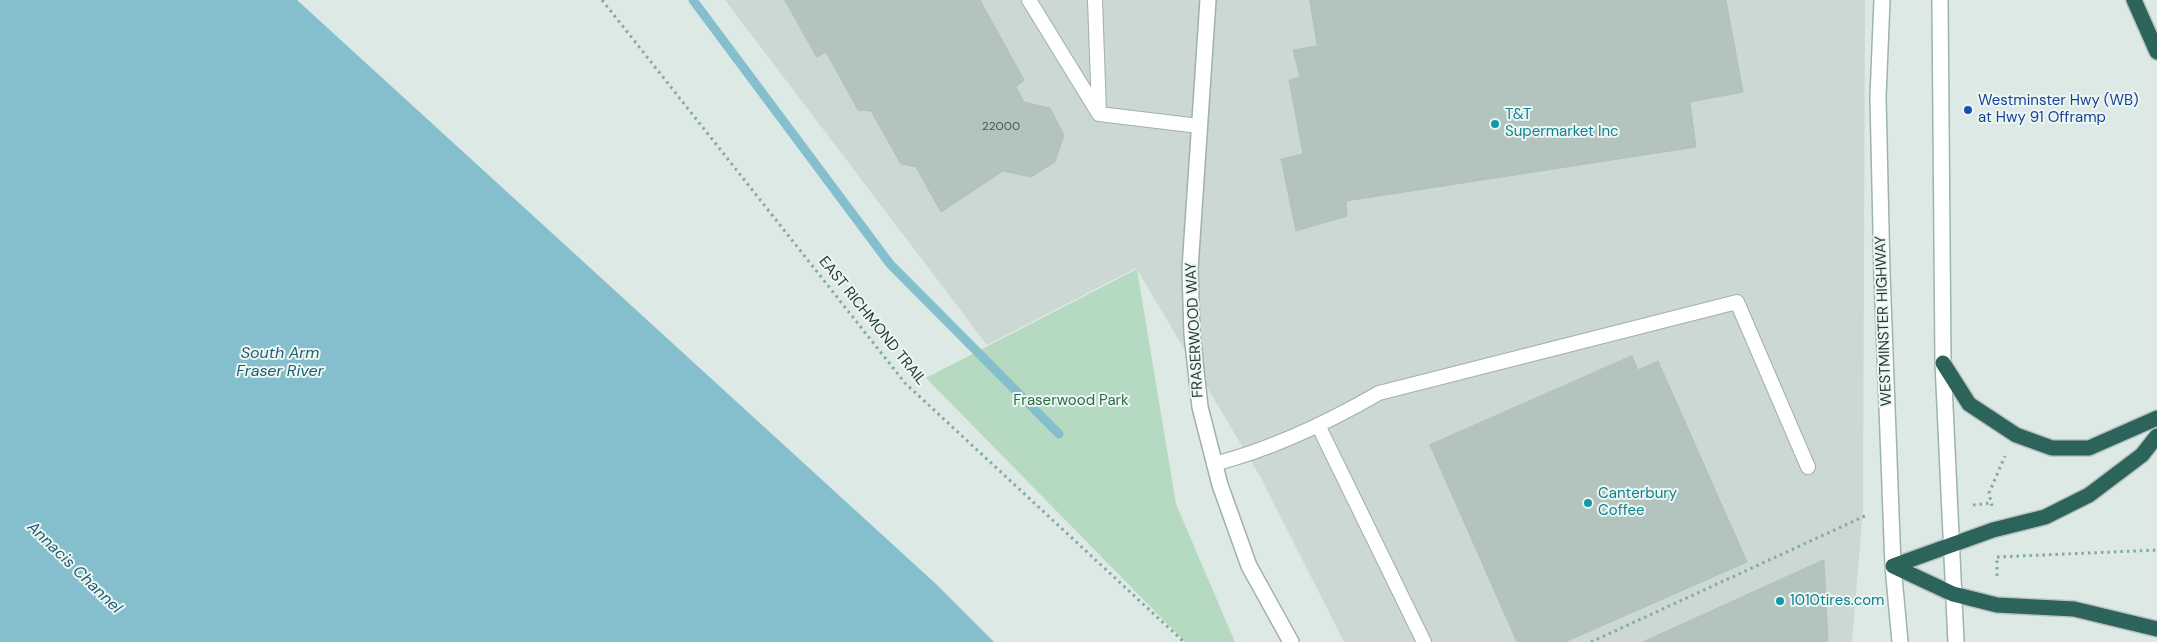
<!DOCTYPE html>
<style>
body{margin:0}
canvas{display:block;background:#dde9e4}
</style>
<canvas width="2157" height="642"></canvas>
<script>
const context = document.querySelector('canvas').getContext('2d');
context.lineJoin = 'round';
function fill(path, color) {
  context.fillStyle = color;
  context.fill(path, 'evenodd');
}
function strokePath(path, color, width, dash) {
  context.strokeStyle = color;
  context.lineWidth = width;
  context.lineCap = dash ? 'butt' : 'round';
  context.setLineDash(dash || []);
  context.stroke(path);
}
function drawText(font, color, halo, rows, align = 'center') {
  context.font = font + ' "DM Sans",sans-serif';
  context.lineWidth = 4;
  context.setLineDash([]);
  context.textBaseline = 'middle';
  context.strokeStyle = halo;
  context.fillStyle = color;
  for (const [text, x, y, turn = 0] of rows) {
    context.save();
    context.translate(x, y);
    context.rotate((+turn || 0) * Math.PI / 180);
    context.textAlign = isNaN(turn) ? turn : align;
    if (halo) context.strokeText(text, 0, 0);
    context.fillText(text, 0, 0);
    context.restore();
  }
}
fill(new Path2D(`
 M725 0H1865L1863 510 1852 642H1344L1261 478 1136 268 987 345Z`), '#cbd8d3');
fill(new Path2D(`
 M1137 269 1176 504 1235 642H1185L926 378Z`), '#b6dac1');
fill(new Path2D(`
 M0 0H297L936 584 994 642H0Z`), '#85bfce');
strokePath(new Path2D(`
 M693 0 890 264 1059 434`), '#85bfce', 9);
const building = new Path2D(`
 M785 0H980L1024 80 1016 87 1024 102 1050 108 1064 135 1055 162 1031 177 1003 171 941 212 916 167 901 164 871 111 858 110 826 52 817 57Z
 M1310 0H1726L1743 92 1690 102 1696 147 1346 201 1347 216 1296 231 1281 159 1303 154 1289 80 1300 77 1293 50 1317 46Z
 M1632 356 1638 370 1658 361 1747 562 1565 642H1517L1430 445Z
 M1824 560 1828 642H1643Z`);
fill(building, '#b3c3bd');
strokePath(building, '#b0c2bb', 1);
const service = new Path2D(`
 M1029 0 1099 114 1199 126
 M1095 0 1099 112
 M1318 425 1424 642
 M1214 464C1272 449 1327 423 1379 393L1737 302 1808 467`);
const minor = new Path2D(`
 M1208 0 1190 269 1192 334 1200 407 1220 485 1249 566 1291 642`);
const secondary = new Path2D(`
 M1882 0 1878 97 1882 274 1893 566 1900 642
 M1940 0 1943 363 1956 642`);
const motorway = new Path2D(`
 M2134 0 2157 52
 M1943 363 1969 404 2016 435 2052 448H2089L2157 418
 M1893 566 1993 530 2045 517 2089 495 2142 455 2157 436
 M1893 566 1953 594 1997 605 2074 609 2157 629`);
strokePath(service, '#a0b0ab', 16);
strokePath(minor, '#a0b0ab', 18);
strokePath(secondary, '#9db4ad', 18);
strokePath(motorway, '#bcc3c2', 18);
strokePath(new Path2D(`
 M602 0 905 383 1184 642
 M1973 505 1991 503
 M1992 506 1989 493 2005 456
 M1997 557 2157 550
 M1997 576V557
 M1591 642 1867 515`), '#7eaca0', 3, [2.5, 4]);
strokePath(service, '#fff', 14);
strokePath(minor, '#fff', 15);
strokePath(secondary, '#fff', 15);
strokePath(motorway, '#2c635a', 15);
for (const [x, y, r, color] of [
 [1968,110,5,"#1a4fb4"],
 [1495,124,5,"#0f9aa8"],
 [1588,503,5,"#0f9aa8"],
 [1780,601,5,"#0f9aa8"]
]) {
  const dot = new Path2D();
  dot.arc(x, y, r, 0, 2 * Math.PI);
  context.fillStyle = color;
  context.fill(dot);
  strokePath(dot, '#edf6f2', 2);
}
drawText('12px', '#445a55', null, [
 ["22000",1001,127]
]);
drawText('15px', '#164399', '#edf6f2', [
 ["Westminster Hwy (WB)",1978,101],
 ["at Hwy 91 Offramp",1978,118]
], 'left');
drawText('15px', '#0d838f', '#edf6f2', [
 ["T&T",1505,115],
 ["Supermarket Inc",1505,132],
 ["Canterbury",1598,494],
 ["Coffee",1598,511],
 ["1010tires.com",1790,601]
], 'left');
drawText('15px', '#1f3732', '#edf6f2', [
 ["EAST RICHMOND TRAIL",872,321,51],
 ["WESTMINSTER HIGHWAY",1884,321,-92],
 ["FRASERWOOD WAY",1195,330,-93]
]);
drawText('15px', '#2b6d48', '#edf6f2', [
 ["Fraserwood Park",1071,401]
]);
drawText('italic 16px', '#1c5e71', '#edf6f2', [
 ["South Arm",280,354],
 ["Fraser River",280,372],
 ["Annacis Channel",74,568,44]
]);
</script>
